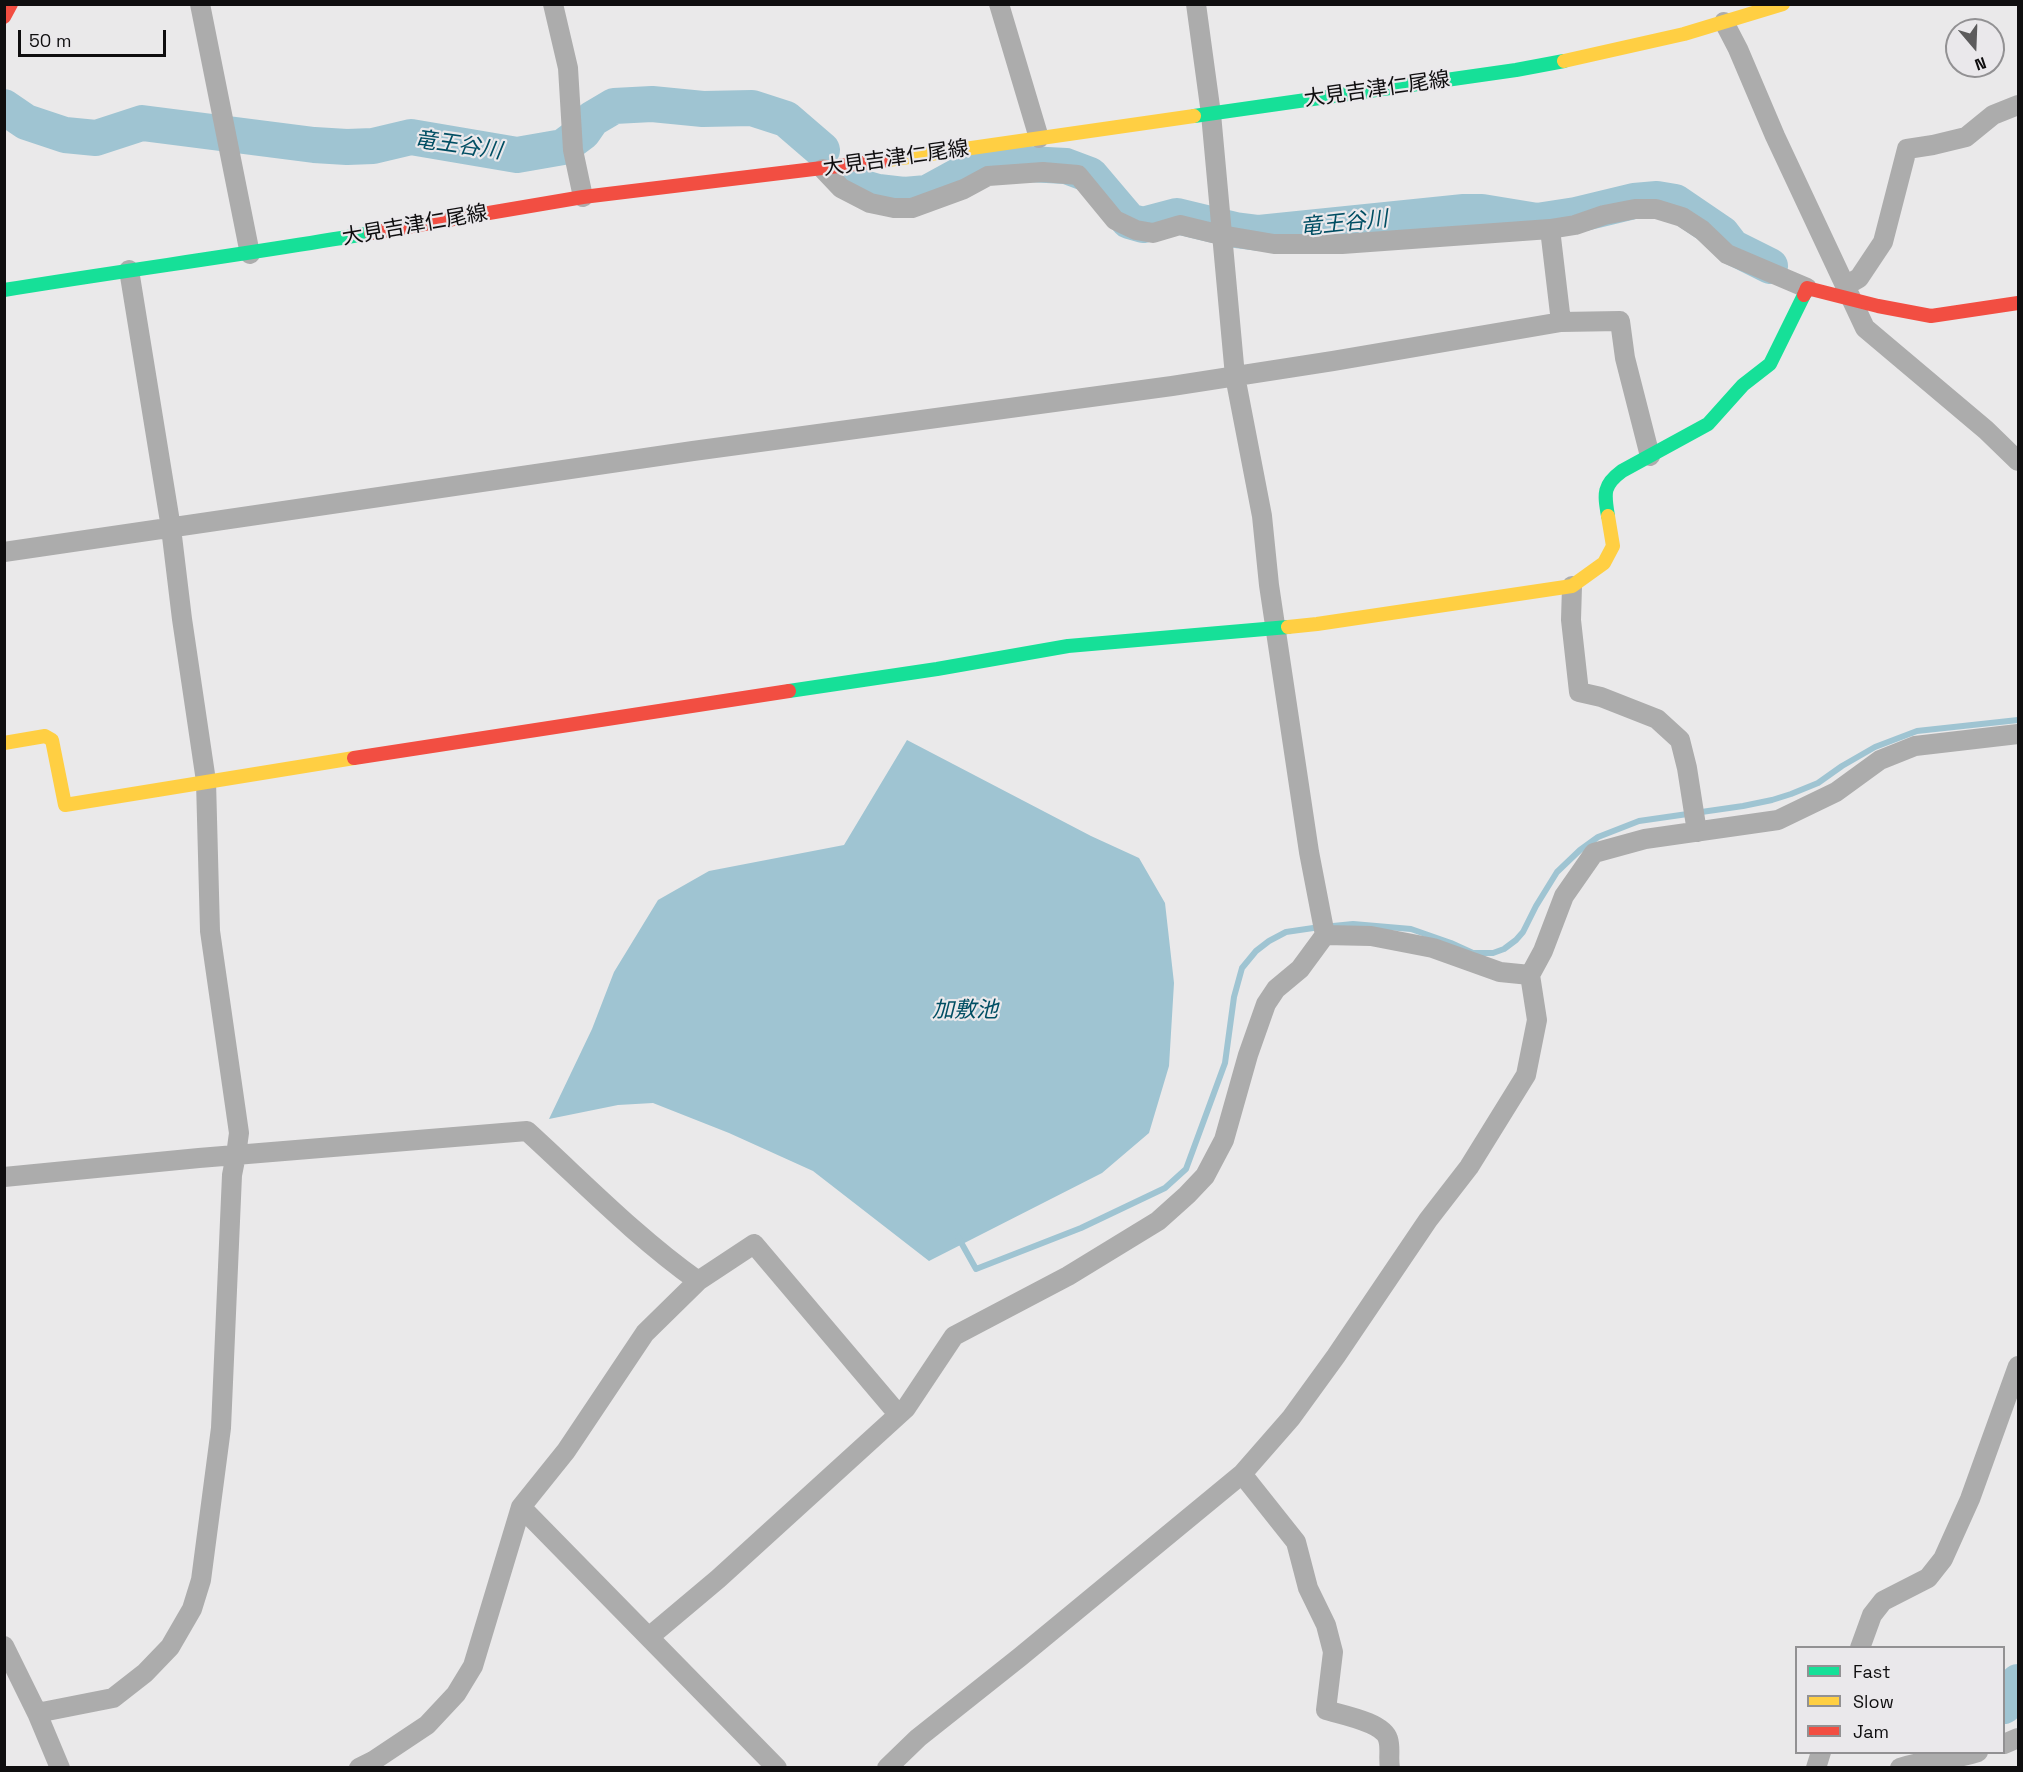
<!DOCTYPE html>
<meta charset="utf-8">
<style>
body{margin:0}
#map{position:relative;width:2023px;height:1772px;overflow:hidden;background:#eae9ea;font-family:"Space Grotesk",sans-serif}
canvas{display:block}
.frame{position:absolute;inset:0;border:6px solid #0f0e0f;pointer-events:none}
.legend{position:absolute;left:1795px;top:1646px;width:210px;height:108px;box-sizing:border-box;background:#eae8eb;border:2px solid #929193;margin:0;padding:8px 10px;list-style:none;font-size:18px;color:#0f0e0f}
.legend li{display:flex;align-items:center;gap:12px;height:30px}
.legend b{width:30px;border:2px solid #929193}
.north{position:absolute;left:1945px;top:18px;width:60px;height:60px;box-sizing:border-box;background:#eae8eb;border:2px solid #929193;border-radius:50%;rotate:161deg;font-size:16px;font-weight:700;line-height:24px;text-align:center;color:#0f0e0f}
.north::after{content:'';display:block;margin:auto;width:21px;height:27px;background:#5c5b5c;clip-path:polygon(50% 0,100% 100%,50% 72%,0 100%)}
.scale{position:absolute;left:18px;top:30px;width:148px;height:27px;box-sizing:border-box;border:3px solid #0f0e0f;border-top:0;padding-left:8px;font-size:18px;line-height:21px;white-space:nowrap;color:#0f0e0f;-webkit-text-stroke:4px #eae8eb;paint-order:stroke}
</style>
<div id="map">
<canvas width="2023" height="1772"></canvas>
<div class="frame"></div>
<ul class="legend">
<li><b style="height:8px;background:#16e098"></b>Fast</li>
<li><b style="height:8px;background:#ffcf43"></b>Slow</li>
<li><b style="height:8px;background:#f24e42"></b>Jam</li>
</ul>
<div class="north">N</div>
<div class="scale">50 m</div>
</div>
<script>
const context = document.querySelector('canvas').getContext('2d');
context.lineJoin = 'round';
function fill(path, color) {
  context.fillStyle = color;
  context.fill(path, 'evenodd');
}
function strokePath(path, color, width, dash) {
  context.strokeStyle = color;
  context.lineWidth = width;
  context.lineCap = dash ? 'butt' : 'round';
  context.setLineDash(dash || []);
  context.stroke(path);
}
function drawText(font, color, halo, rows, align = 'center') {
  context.font = font + ' "Space Grotesk","Noto Sans JP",sans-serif';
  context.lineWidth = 4.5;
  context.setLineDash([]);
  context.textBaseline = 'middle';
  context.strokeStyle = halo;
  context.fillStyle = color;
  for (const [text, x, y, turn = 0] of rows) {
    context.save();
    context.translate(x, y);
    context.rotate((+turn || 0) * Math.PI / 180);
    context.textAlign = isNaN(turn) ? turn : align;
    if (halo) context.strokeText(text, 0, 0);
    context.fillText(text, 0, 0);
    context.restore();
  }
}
fill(new Path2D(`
 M907 740 1091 836 1139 858 1165 903 1174 983 1169 1066 1149 1133 1102 1173 929 1261 813 1171 729 1133 653 1103 618 1105 549 1119 592 1029 614 972 658 900 709 871 844 845Z`), '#9fc4d2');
strokePath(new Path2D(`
 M1333 926 1353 924 1411 929 1451 943 1473 953H1493L1504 949 1516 940 1523 932 1536 906 1557 872 1580 850 1598 837 1639 821 1743 806 1772 800 1791 794 1818 783 1842 766 1875 747 1917 731 2018 720
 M958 1237 976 1269 1081 1228 1165 1188 1186 1169 1225 1063 1234 997 1242 968 1256 951 1269 941 1286 932 1320 927`), '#9fc4d2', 6);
strokePath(new Path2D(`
 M4 107 26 122 65 135 96 138 142 123 314 145 347 147 373 146 411 137 517 155 563 147 583 132 592 119 614 106 652 104 703 109 752 108 786 119 822 150
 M857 186 878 192 904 195 927 193 958 176 987 166 1028 164 1066 166 1090 175 1129 221 1143 225 1177 216 1235 230 1259 233 1464 212H1482L1537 221 1576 215 1634 201 1657 199 1675 202 1722 234 1732 247 1770 266
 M2004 1706 2018 1682`), '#9fc4d2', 36);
strokePath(new Path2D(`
 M200 4 250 254
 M553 4 568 68 573 150 583 197
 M999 4 1039 138
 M1724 22 1738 49 1775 136 1865 328 1986 430 2018 461
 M823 169 841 188 870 203 894 208H912L964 189 988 176 1043 172 1078 175 1115 220 1136 230 1153 233 1180 225 1221 235 1274 244H1342L1550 229 1561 322
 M1550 229 1575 225 1604 215 1635 209H1656L1682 217 1702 230 1727 254 1807 288
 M1845 286 1859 278 1883 242 1907 149 1933 145 1966 137 1993 115 2018 105
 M4 552 693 451 1172 386 1333 361 1561 322 1620 321 1625 358 1650 456
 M1572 586 1571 620 1579 692 1601 697 1657 719 1680 740 1687 768 1697 832
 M1325 935 1371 936 1433 948 1500 972 1530 975
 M4 1177 199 1158 527 1131C583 1182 636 1237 698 1281
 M1242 1474 1296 1542 1308 1588 1326 1625 1333 1652 1326 1710C1342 1715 1383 1722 1388 1739 1391 1748 1388 1758 1390 1768
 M521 1507 777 1768
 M649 1637 718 1579 906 1408 954 1336 1068 1276 1158 1221 1187 1195 1205 1176 1224 1140 1248 1055 1266 1004 1276 989 1300 969 1325 935 1309 852 1269 585 1262 516 1235 376 1211 114 1196 4
 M4 1646 37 1713 60 1768
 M1860 1648 1872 1615 1883 1601 1928 1578 1943 1559 1970 1499 2018 1366
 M37 1713 113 1698 145 1673 170 1647 192 1609 201 1580 221 1428 232 1175 236 1155 239 1133 210 931 206 781 182 619 171 528 129 270
 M2004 1744 2018 1738
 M359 1768 373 1761 427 1725 456 1694 473 1666 521 1507 566 1451 645 1333 698 1281 754 1244 898 1414
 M887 1768 918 1738 1020 1657 1242 1474 1291 1418 1336 1356 1428 1220 1469 1167 1526 1075 1537 1020 1530 975 1543 951 1564 896 1594 853 1645 839 1778 820 1836 792 1880 760 1915 746 2018 734
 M1816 1768 1821 1752
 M1900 1768C1925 1759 1952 1761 1978 1752`), '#acacac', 20);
strokePath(new Path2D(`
 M1194 116 1516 70 1564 61
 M4 290C126 270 249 254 371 233
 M1608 516C1604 493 1603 485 1622 471L1708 424 1743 385 1770 364 1804 295
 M789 691 937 669 1068 646 1288 627`), '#16e098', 14);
strokePath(new Path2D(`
 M1564 61 1684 34 1783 4
 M888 160 1194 116
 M1288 627 1317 624 1572 586 1604 563 1613 546 1608 516
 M4 743 45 736 52 740 65 805 354 758`), '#ffcf43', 14);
strokePath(new Path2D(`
 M4 17 11 4
 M371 233 583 197 888 160
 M1804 295 1807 288 1878 306 1931 316 2018 303
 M354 758 789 691`), '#f24e42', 14);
drawText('21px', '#0f0e0f', '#eae8eb', [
 ["大見吉津仁尾線",1377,90,-8],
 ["大見吉津仁尾線",896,159,-8],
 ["大見吉津仁尾線",415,226,-10]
]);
drawText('italic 22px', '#004e63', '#eae8eb', [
 ["竜王谷川",458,146,8],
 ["竜王谷川",1344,224,-6],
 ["加敷池",965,1011]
]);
</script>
